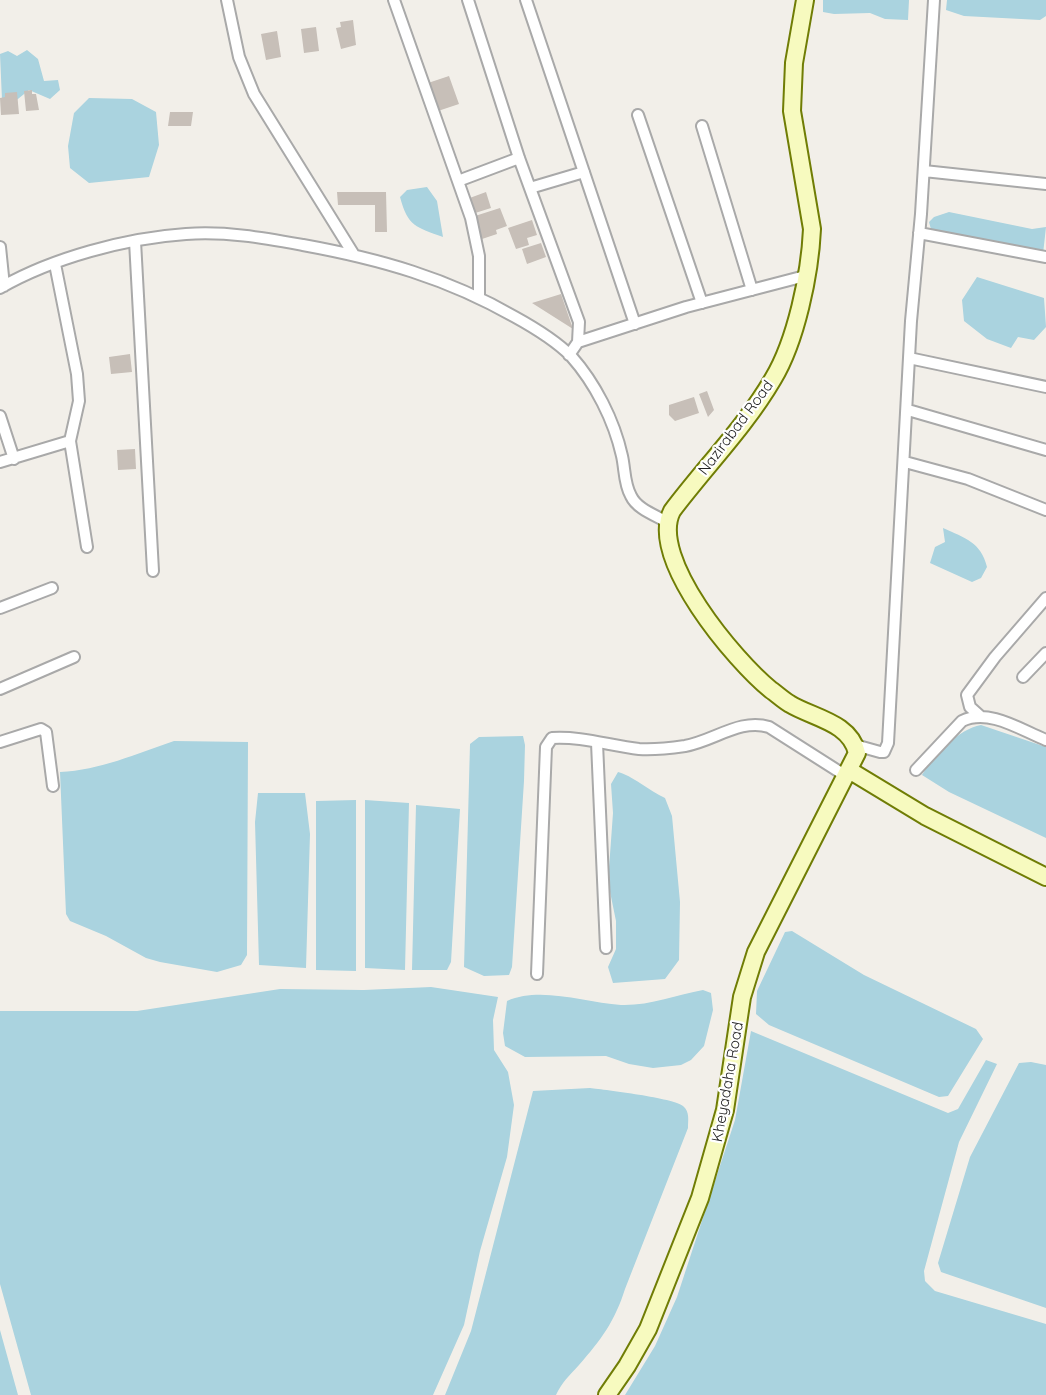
<!DOCTYPE html>
<style>
body{margin:0}
canvas{display:block;background:#f2efe9}
</style>
<canvas width="1046" height="1395"></canvas>
<script>
const context = document.querySelector('canvas').getContext('2d');
context.lineJoin = 'round';
function fill(path, color) {
  context.fillStyle = color;
  context.fill(path, 'evenodd');
}
function strokePath(path, color, width, dash) {
  context.strokeStyle = color;
  context.lineWidth = width;
  context.lineCap = dash ? 'butt' : 'round';
  context.setLineDash(dash || []);
  context.stroke(path);
}
function drawText(font, color, halo, rows, align = 'center') {
  context.font = font + ' Quicksand,sans-serif';
  context.lineWidth = 4.5;
  context.setLineDash([]);
  context.textBaseline = 'middle';
  context.strokeStyle = halo;
  context.fillStyle = color;
  for (const [text, x, y, turn = 0] of rows) {
    context.save();
    context.translate(x, y);
    context.rotate((+turn || 0) * Math.PI / 180);
    context.textAlign = isNaN(turn) ? turn : align;
    if (halo) context.strokeText(text, 0, 0);
    context.fillText(text, 0, 0);
    context.restore();
  }
}
fill(new Path2D(`
 M823 0H909L908 20 885 19 870 13 834 14 823 12Z
 M947 0H1046V16L1040 20 964 16 946 10Z
 M27 50 38 59 44 81 58 80 60 90 50 99 29 90 13 103 2 100 0 54 8 51 17 56Z
 M89 98 132 99 156 112 159 145 149 177 89 183 70 168 68 146 74 113Z
 M427 187 437 201 443 237C416 227 408 227 400 197L407 190Z
 M949 212 1032 229 1046 227 1043 254 932 233 929 222 934 217Z
 M977 277 1044 298 1046 327 1034 340 1018 337 1011 348 987 339 964 321 962 300Z
 M943 528C965 538 981 542 987 567L981 578 972 582 930 563 935 547 945 542Z
 M981 725 1046 747V838L949 792 922 775C934 756 958 729 981 725Z
 M523 736 525 745 524 781 512 967 509 975 484 976 464 967 470 744 479 737Z
 M174 741 248 742 247 955 241 965 217 972 160 962 146 958 106 936 70 921 66 914 60 772C100 770 136 754 174 741Z
 M618 772C631 775 650 791 665 798L672 816 680 902 679 960 665 979 613 983 608 967 616 949V921L608 882 613 813 611 784Z
 M258 793H305L310 834 306 968 259 965 255 822Z
 M356 800V971L316 970V801Z
 M365 800 409 803 405 970 365 968Z
 M416 805 460 809 451 962 447 970H412Z
 M792 931 864 975 976 1029 983 1039 948 1096 939 1097 769 1025 756 1014 757 991 785 932Z
 M431 987 498 997 493 1020 494 1050 508 1072 514 1105 507 1157 480 1251 464 1325 433 1395H31L0 1284V1011H137L280 989 364 990Z
 M703 990 711 993 713 1010 704 1046 691 1060 681 1065 653 1068 629 1064 606 1056 525 1057 505 1046 503 1033 507 1001C542 986 585 1003 621 1005 648 1006 677 995 703 990Z
 M751 1031 948 1113 958 1109 986 1060 997 1064 959 1142 924 1271 925 1281 935 1291 1046 1324V1395H625L655 1346 677 1297 735 1120Z
 M1031 1062 1046 1065V1308L941 1272 938 1263 970 1157 1019 1063Z
 M590 1088C606 1090 674 1098 683 1106 690 1112 688 1120 688 1128L625 1289C615 1321 601 1340 579 1365 569 1376 562 1382 556 1395H445L471 1331 533 1091Z
 M0 1330 18 1395H0Z`), '#aad3df');
fill(new Path2D(`
 M353 20 356 45 341 49 336 28 341 27 340 22Z
 M316 27 319 51 304 53 301 29Z
 M277 31 281 57 266 60 261 34Z
 M449 76 459 104 438 111 428 83Z
 M32 90V94H36L39 110 26 111 24 91Z
 M17 92 19 114 1 115 0 98 5 97V93Z
 M170 112H193L191 126H168Z
 M337 192H386L387 232H375V205H338Z
 M486 192 491 208 472 214 467 199Z
 M500 208 507 226 496 230 497 234 482 239 475 216Z
 M532 220 537 235 527 238 529 245 516 249 508 228Z
 M541 243 546 257 527 264 522 249Z
 M561 294 573 329 532 303Z
 M130 354 132 372 111 374 109 357Z
 M707 391 714 410 708 417 699 394Z
 M694 397 699 413 675 421 669 415V405Z
 M135 449 136 469 118 470 117 450Z`), '#c7bfb8');
const street = new Path2D(`
 M227 0 239 57 254 94 354 255
 M394 0 471 218 479 256V297
 M468 0 519 158 579 322 578 342 569 355
 M526 0 635 324
 M638 115 702 303
 M702 126 752 290
 M924 171 1046 184
 M458 181 519 158
 M530 188 584 172
 M919 233 1046 257
 M135 241 153 571
 M0 247 4 286
 M55 264 77 374 79 401 70 441 87 547
 M0 288C52 258 126 238 186 234 226 231 264 238 303 245 380 259 447 278 515 317 535 328 555 340 571 356 595 383 614 420 622 456 625 469 624 484 631 496 637 509 655 515 667 522
 M578 342 686 307 805 276
 M909 358 1046 387
 M908 410 1046 450
 M0 416 14 459
 M0 462 70 441
 M905 462 968 479 1046 510
 M0 608 52 588
 M1023 677 1046 653
 M0 689 74 657
 M980 716 970 707 967 695 995 657 1046 598
 M0 742 41 729 46 732 53 786
 M597 743 606 948
 M855 745 880 752H884L888 743 911 321 921 214 934 0
 M916 770 962 721C989 708 1021 730 1046 740
 M537 974 546 747 552 738C581 736 611 746 639 749 654 750 671 748 685 746 714 741 740 718 769 727L846 776`);
const secondary = new Path2D(`
 M849 770 925 816 1046 877
 M607 1395 627 1366 648 1329 700 1198 725 1110 742 997 756 952 857 753C850 722 813 718 790 704 783 700 777 694 771 690 735 661 648 558 672 511 705 467 745 427 773 379 796 341 810 274 812 229L792 111 794 63 805 0`);
strokePath(street, '#a9a9a9', 14);
strokePath(secondary, '#707d05', 20);
strokePath(street, '#fff', 10);
strokePath(secondary, '#f7fabf', 16);
drawText('15px', '#222', '#fff', [
 ["Nazirabad Road",736,428,-53],
 ["Kheyadaha Road",728,1082,-80]
]);
</script>
